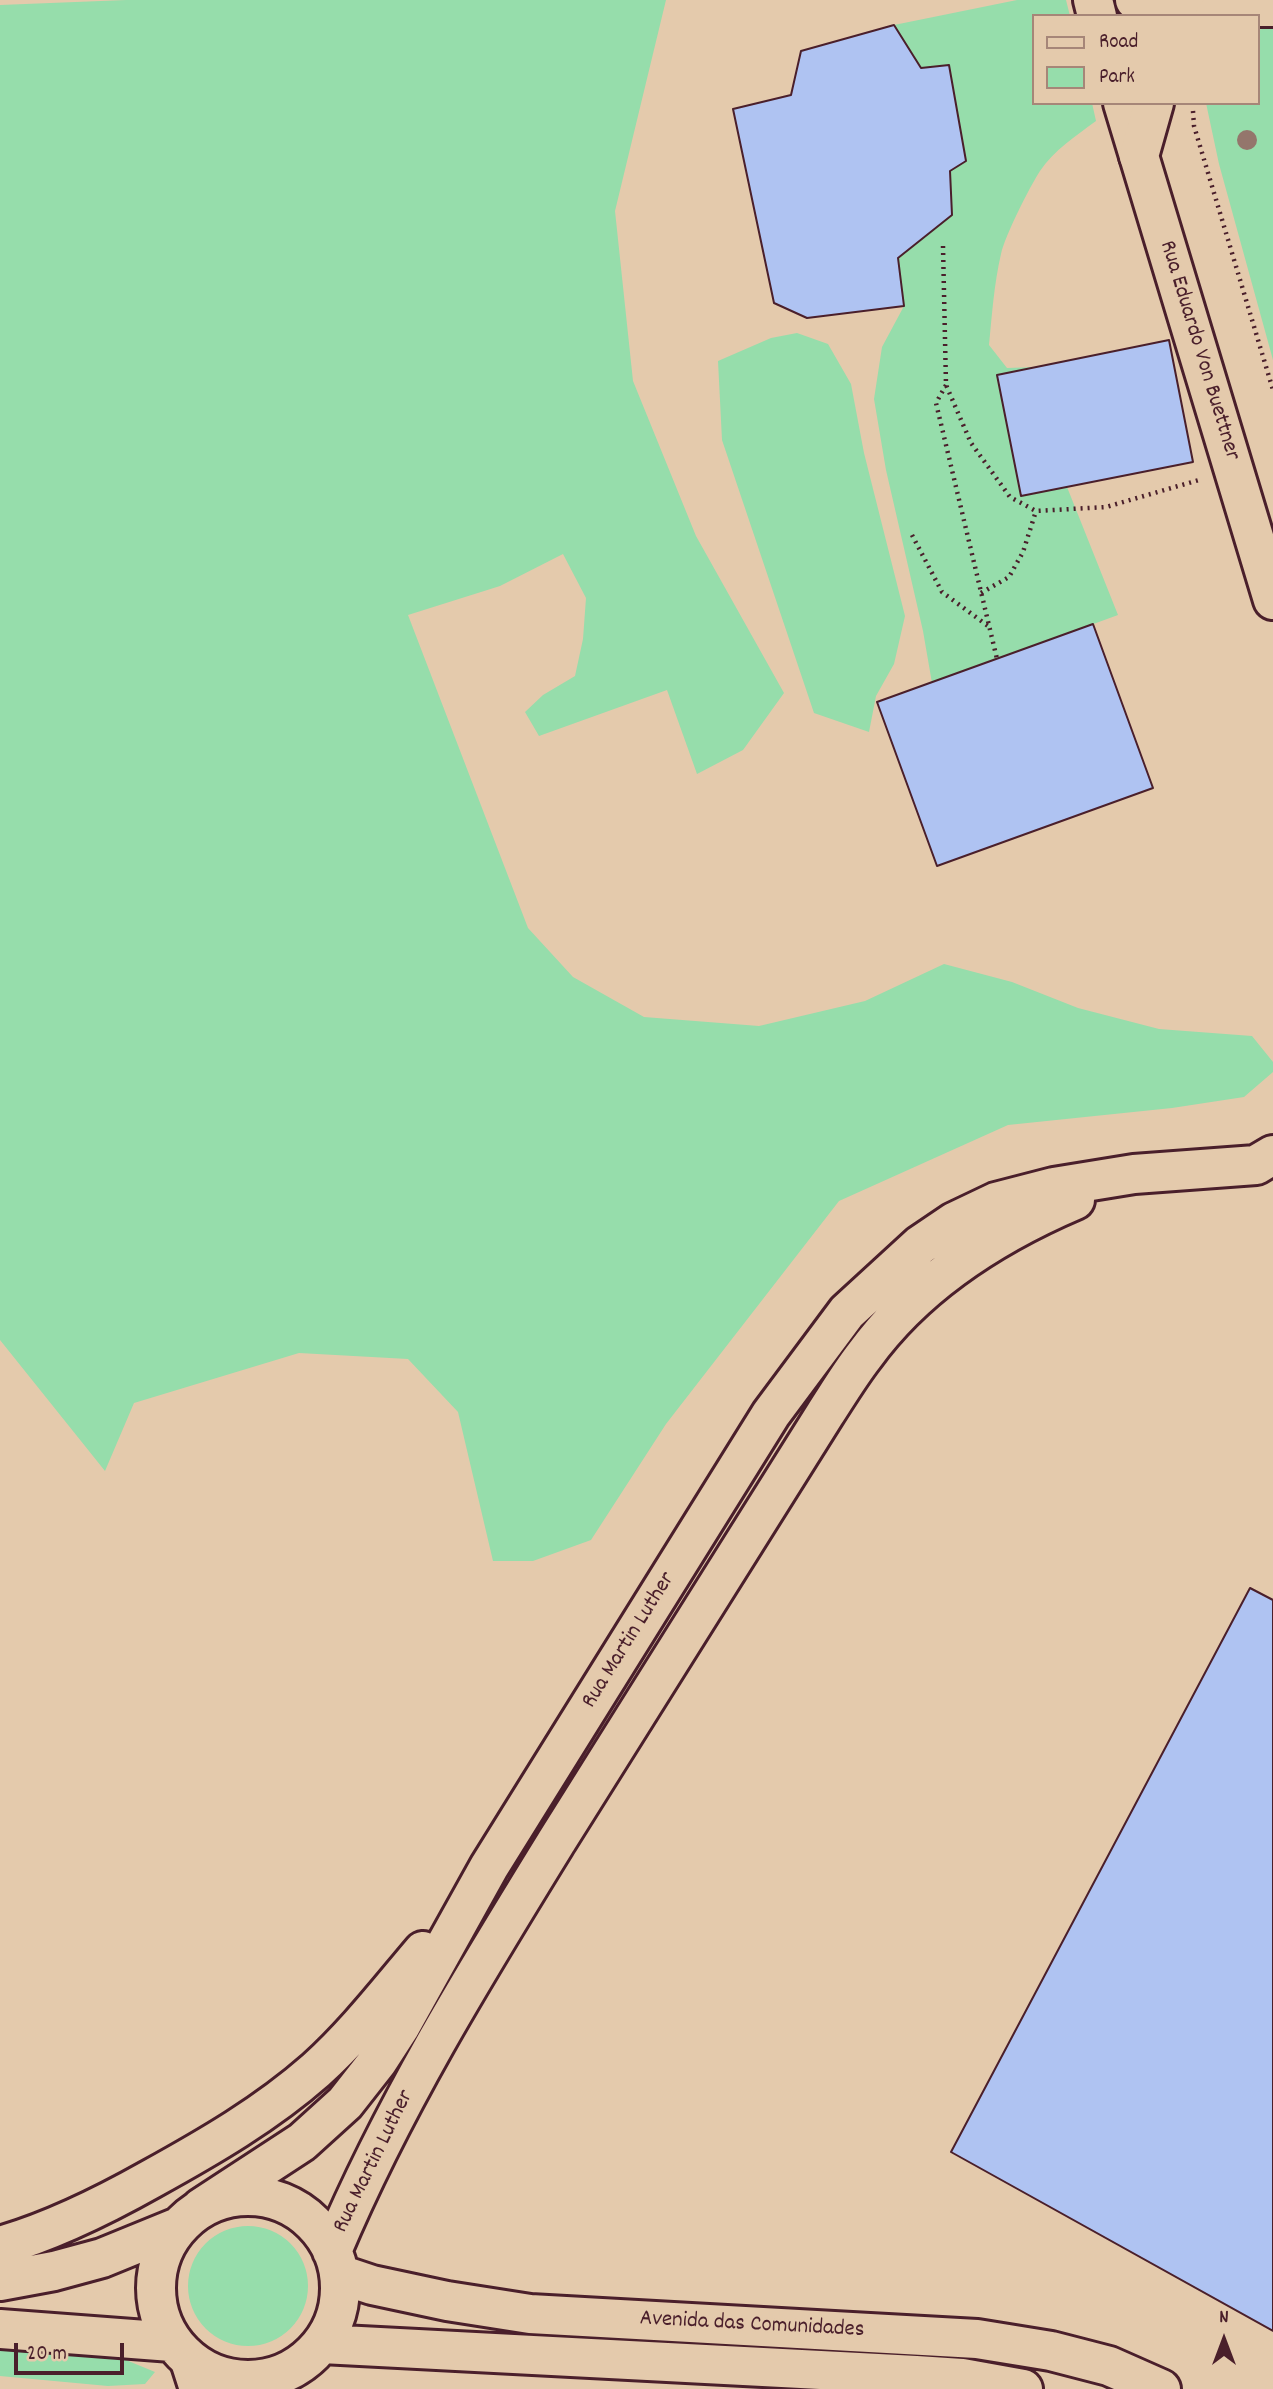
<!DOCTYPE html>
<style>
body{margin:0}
#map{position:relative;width:1273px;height:2389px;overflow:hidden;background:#e4caac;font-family:Dekko,sans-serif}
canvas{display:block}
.legend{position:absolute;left:1032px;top:14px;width:228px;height:91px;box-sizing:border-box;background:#e4caac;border:2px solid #a68678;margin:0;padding:9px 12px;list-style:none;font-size:21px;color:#4a1f2b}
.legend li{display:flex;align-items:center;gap:14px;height:35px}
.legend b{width:35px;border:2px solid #a68678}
.north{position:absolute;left:1189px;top:2305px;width:70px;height:70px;-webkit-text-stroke:5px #e4caac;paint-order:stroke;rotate:0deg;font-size:19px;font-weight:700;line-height:28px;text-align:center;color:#4a1f2b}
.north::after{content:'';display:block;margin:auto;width:24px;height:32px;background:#4a1f2b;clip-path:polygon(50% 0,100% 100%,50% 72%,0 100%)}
.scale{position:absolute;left:14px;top:2343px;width:110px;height:32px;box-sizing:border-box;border:4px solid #4a1f2b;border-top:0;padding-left:9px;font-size:21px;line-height:24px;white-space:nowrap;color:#4a1f2b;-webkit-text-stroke:5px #e4caac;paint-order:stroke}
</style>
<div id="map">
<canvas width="1273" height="2389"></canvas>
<ul class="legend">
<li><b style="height:9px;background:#e4caac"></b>Road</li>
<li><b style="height:19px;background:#96ddab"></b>Park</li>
</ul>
<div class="north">N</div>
<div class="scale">20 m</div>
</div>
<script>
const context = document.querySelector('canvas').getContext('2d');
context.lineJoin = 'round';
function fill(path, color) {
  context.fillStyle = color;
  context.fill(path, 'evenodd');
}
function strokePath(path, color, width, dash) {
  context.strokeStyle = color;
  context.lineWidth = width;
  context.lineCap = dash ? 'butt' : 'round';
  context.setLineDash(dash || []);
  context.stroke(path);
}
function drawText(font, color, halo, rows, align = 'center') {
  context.font = font + ' Dekko,sans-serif';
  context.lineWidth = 5;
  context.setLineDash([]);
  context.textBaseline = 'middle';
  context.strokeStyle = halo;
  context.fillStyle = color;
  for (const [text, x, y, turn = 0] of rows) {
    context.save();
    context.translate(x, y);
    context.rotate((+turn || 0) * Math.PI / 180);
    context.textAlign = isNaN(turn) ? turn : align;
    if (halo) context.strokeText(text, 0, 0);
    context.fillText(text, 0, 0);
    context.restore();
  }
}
fill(new Path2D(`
 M126 0H666L615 211 633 381 696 536 784 693 743 750 697 774 667 690 539 736 525 712 543 695 575 676 583 639 586 598 563 554 500 586 408 615 528 928 573 977 644 1017 759 1026 865 1001 944 964 1012 982 1078 1008 1159 1029 1252 1036 1273 1062V1072L1244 1097 1172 1108 1008 1125 839 1201 666 1424 591 1540 533 1561H493L458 1412 408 1359 299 1353 134 1403 105 1471 0 1340V5Z
 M1017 0H1066L1070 16H1033V103H1092L1096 121C1077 135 1053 151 1040 171 1029 188 1005 236 1001 254 994 284 992 315 989 345L1007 368 1036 367 997 375 1021 496 1067 487 1118 615 932 683 923 631 886 470 874 399 882 347 904 306 898 258 950 171 966 161 949 66 921 68 894 25Z
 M1273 27V360L1219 164 1206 103H1257V30Z
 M797 333 828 344 851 384 864 453 905 616 894 664 876 696 869 732 814 713 722 440 718 361 771 338Z
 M188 2286a60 60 0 1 1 120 0a60 60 0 1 1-120 0Z
 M0 2343 85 2348 126 2360 155 2372 145 2384 108 2386 0 2376Z`), '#96ddab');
const building = new Path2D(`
 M894 25 921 68 949 65 966 161 950 171 952 215 898 258 904 306 807 318 774 303 733 109 791 95 801 51Z
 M1169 340 1193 462 1021 496 997 375Z
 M1093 624 1153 788 937 866 877 702Z
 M1250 1588 1273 1600V2331L951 2152Z`);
fill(building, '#afc3f2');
strokePath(building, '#4a1f2b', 2);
const tertiary = new Path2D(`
 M1093 0 1097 16
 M1135 0 1171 5 1238 7
 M1123 103 1139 156
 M190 2361 199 2389
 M269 2389 274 2377`);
const secondary = new Path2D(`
 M1215 16 1238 7H1273
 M1154 103 1139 156 1273 600
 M156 2288a92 92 0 1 1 184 0a92 92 0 1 1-184 0Z
 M201 2208 302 2142 345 2103 378 2061 400 2027 489 1867 771 1414 847 1312 920 1245 954 1222 996 1202 1054 1187 1134 1174 1256 1165 1273 1155
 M0 2246C53 2231 103 2206 151 2179 209 2147 266 2114 316 2070 355 2035 389 1991 423 1951
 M332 2251C393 2106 476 1972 558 1839 647 1697 737 1556 825 1414 838 1394 850 1374 864 1356 917 1283 993 1235 1075 1200
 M339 2274 372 2285 447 2301 530 2314 977 2339 1051 2351 1109 2366 1161 2389
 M0 2281 54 2271 102 2258 178 2227
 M0 2329 172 2342
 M322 2344 916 2375 962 2378 1023 2389`);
strokePath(tertiary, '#4a1f2b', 44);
strokePath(secondary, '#4a1f2b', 44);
strokePath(new Path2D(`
 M1193 111 1194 126 1273 390
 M943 246 946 385 971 443 1010 497 1036 511 1106 507 1199 480
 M946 385 936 403 997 659
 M912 535 942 592 988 626
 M981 593 1009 577 1023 552 1036 511`), '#4a1f2b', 4.5, [2, 5]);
strokePath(tertiary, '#e4caac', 38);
strokePath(secondary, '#e4caac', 38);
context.fillStyle = '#94766c';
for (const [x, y] of [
 [1247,140]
]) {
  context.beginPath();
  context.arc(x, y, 10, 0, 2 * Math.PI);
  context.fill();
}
drawText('23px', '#4a1f2b', '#e4caac', [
 ["Rua Eduardo Von Buettner",1198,351,73],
 ["Rua Martin Luther",630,1641,-58],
 ["Rua Martin Luther",375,2162,-64],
 ["Avenida das Comunidades",752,2326,3]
]);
</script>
